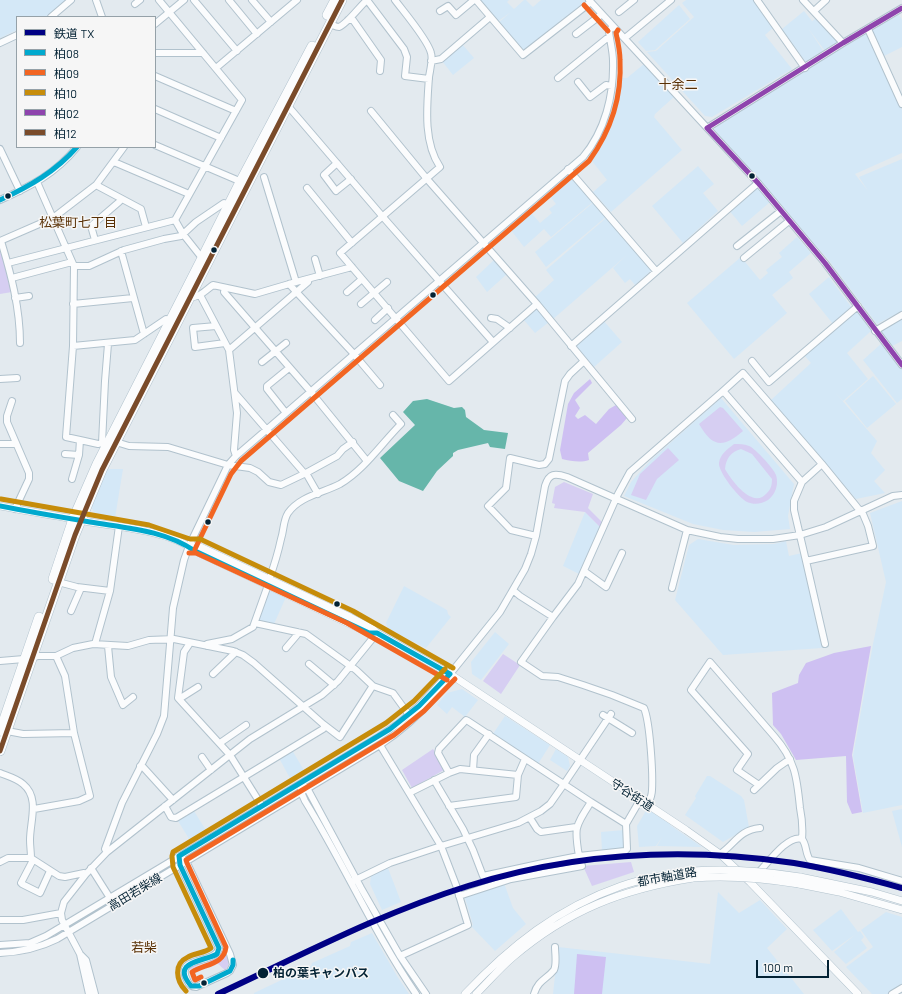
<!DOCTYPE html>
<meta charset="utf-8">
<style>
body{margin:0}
#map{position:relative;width:902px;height:994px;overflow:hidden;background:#e3eaef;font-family:Barlow,"Noto Sans JP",sans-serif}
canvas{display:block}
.legend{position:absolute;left:16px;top:16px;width:140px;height:132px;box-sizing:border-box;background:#f6f6f6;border:1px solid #95a1a8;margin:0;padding:5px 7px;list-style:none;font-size:12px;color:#032234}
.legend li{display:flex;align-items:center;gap:8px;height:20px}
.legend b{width:20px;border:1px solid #95a1a8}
.scale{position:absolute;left:756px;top:960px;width:73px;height:18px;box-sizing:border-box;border:2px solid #032234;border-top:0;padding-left:5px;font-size:12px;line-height:14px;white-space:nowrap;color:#032234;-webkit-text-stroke:3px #f6f6f6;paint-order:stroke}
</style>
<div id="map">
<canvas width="902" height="994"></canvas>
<ul class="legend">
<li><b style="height:5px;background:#000084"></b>鉄道 TX</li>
<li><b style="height:5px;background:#00a9ce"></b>柏08</li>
<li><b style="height:5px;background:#f26522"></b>柏09</li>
<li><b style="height:5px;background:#c68c0a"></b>柏10</li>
<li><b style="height:5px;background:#8e44ad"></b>柏02</li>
<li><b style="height:5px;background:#7a4b2a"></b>柏12</li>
</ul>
<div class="scale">100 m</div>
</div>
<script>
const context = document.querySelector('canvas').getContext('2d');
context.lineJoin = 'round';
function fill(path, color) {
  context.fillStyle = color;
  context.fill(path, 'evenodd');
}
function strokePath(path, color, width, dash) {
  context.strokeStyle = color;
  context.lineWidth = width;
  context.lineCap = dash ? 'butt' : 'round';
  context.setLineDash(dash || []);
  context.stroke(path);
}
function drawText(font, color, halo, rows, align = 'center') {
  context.font = font + ' Barlow,"Noto Sans JP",sans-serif';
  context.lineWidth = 3;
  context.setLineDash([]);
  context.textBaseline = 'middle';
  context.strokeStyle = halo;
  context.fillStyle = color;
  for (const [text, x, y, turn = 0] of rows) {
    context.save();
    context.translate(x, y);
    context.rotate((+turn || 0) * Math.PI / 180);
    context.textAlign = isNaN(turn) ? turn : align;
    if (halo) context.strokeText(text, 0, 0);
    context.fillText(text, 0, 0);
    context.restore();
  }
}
fill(new Path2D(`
 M0 0H67L49 15 44 17H17V30L0 38Z
 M479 0H509L507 2 514 9 524 0H526L533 7 541 0H585L587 2 564 19 562 17 563 19 524 51 521 50 498 23 511 12 497 22Z
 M686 0H754L774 27 765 35 792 69 712 117 705 116 647 52 656 51 694 17 682 3Z
 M679 5 690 19 655 50 646 51 638 42Z
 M804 11 812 21 811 22 818 17 840 42 825 51 808 28 824 52 808 62 805 61 782 29Z
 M898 13 902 20V47L884 56 872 30Z
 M866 32 902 110V153L855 174 868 191 859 177 902 159V311L877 324 827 258 815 245 761 182 714 130 715 127Z
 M462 44 474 58 453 75 442 61Z
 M644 64 675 96 655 114 654 117 682 150 611 212 593 192 607 180 588 156 592 152 607 123 614 98 617 78H627Z
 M698 166 714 184 703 193 718 211 683 243 652 206Z
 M568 174 572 176 594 201 551 237 544 229 524 247 507 225 527 208 540 223 552 213 549 209 556 204 546 191Z
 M756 186 770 202 742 226 728 209Z
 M594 202 607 216 546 267 535 252Z
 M606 218 633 250 636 248 652 270 635 285 630 279 625 283 613 268 628 254 552 320 534 298 554 280 546 270Z
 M797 237 811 253 789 272 793 278 772 295 787 313 734 359 687 303 741 257 760 280 768 273 766 270 782 257 779 253Z
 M495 259 507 274 487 292 476 277Z
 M829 277 852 308 833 324 809 294Z
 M535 309H538L549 322 535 333 523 319Z
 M856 309 871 331 847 353 868 379 843 401 834 391 877 441 871 453 885 470 874 481 885 493 856 499 771 400 811 363 804 355Z
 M902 319V341L892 346 881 331Z
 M603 320 622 342 594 367 577 347 578 343Z
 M882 343 902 368V399L897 403 863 360Z
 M873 376 896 404 867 428 845 401Z
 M721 398 794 484 788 516 790 529 754 532 723 530 693 524 624 496 631 482 650 461Z
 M107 469H123L115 518 95 514 91 506Z
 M902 501V805L863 813 853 756 873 644 886 582 870 513Z
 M585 512 600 527 579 574 563 566Z
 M698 539 734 545 774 544 786 541 789 556 802 553 822 648 723 655 675 600 689 545Z
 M404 586 447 610 448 614 451 617 426 648 388 629 386 623Z
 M268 589 286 597 274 624 258 621Z
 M495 632 509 644 481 680 472 674 471 662Z
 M462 689 478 700 465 717 452 707 447 714 437 705 447 693Z
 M505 716 550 745 538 764 493 734Z
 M556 749 568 757 570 766 567 771 550 760Z
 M292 750 305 772 291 780 279 758Z
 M707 776H710L741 796 744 800 749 827 723 842 685 815 696 798 695 796Z
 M647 809 670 824V825L702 847 657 846 662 837 656 846 639 847 637 826Z
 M902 809V847L892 811Z
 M194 811 207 832 191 842 178 821Z
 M624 830 625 848 623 849 602 851 601 832Z
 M388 868 401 902 382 910 370 884 371 875Z
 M504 883 513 908 526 924 495 951 471 926 473 925 464 895Z
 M718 892 739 913 760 900 787 929 767 948 804 994H553L558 947 710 964Z
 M841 909 858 932 860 931 864 937 861 940 867 948 846 964 834 952 856 934 832 951 813 930Z
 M886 912 902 917V984L888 994H872L846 967 873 947 861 930Z
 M372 933 397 976 409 994H254V993L311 966 312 963 350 946 351 942Z`), '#d4e8f7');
fill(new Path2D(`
 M0 245 12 292 0 294Z
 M720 407 723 408 743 431C723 448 713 448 699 424Z
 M734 444C739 444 744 444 749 446 755 448 774 469 776 475 777 478 777 481 777 484 776 491 773 496 768 500 762 504 754 505 747 502 739 498 718 472 719 463 720 454 728 449 734 444ZM741 449 752 454 772 479C772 485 771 489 767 493 753 510 732 481 725 469 726 458 731 452 741 449Z
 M668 448 679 460 657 479 646 500 631 495 640 474Z
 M564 482 593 494 588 508 603 523 600 527 585 512 554 508 555 504 552 503 555 487Z
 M503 654 520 665 501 694 483 681Z
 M433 749 445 767 444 770 412 788 402 770Z
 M631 862 634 872 592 886 583 866Z
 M225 954C230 959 230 965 225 970 222 968 220 965 218 964 208 958 195 968 188 971 193 962 205 962 214 959 218 958 220 955 225 954Z`), '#d6cef2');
fill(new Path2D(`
 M590 379 592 383 575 400 580 408 575 416 578 419 585 415 596 424 609 409 616 405 627 418 621 425 588 453 589 460C580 463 571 461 562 459L560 450 568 404 574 393Z
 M871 646 852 755 862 812 852 814 847 802 846 756 796 760 781 734 773 725 772 693 798 683 799 675 806 663 834 653Z
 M577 954 606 957 602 994H574Z`), '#cec0f2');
fill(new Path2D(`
 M427 399 454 408 462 407 465 410 466 417 484 430 508 433 505 449 490 447 488 443 458 450 453 453V456L437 471 423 491 399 481 380 458 415 425 403 412 413 401Z`), '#66b6aa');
const minor = new Path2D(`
 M96 0 102 17
 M194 0 237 51
 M229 0 257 34
 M252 0 271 22
 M367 0 404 49 407 57 405 76 429 79
 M395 0C404 12 428 40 431 53 433 60 430 70 429 77 427 106 423 142 440 167L340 253 449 381 537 304
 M476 0 523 55 591 2
 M589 0 758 183 825 263 902 365
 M757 0 805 68
 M803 0 843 43
 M135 4 140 0
 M440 11 448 6 456 15 474 0
 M814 11 826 0
 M619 12 634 0
 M51 17 71 0
 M348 20H353L381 60 380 71
 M155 24 184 0
 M330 24C333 25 336 27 339 27 347 24 360 6 367 0
 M868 29 902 104
 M576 34 602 14
 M625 38 671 0
 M0 43 17 35
 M155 53H203
 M431 61 441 59 490 17
 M216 68 297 0
 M155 76 236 111
 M558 78 606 39 610 38
 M578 82 590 97 606 85 612 86
 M288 106 383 217 493 342
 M155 109 221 138
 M371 111 427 179 537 304 632 419
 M707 128 843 43 902 8
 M155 145 244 183
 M0 149 20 191
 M114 162 189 194
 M337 163 324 175 336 191 351 179
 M568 169 656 271
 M37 182 74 266 73 346 66 437 80 440 79 455 72 479
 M96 185 141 209 146 227
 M307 188 352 243
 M0 200C31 186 55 174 77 147
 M175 220 183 234 202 258
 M95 240 91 226 119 202 122 199
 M0 241 53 218 96 185 124 147
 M1 241C11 274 20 308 20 343
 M737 246 781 211
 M121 251 144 334
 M744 258 789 221
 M315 259 320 276
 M8 263 175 220 242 100 159 0
 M74 266H89L124 250 164 239 181 236 196 222 224 203 228 205
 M12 278 72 262
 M296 282 352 267
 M289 284 353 353 380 385
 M225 288 224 292 311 392 367 461
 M347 292 362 279
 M200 295 229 350 237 413 234 450 236 456
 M190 297C199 298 206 290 213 285L255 294 296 282 264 177
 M15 298 29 296
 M73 304 133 298
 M361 304 387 282
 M491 318 497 319 510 328
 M375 320 388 308
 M216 326 193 328 195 347 225 343
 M875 331 902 315
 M73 346 135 340 166 319 171 321
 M571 346 758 183
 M229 350 308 282 309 279
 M752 361 769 382 858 306
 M262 362 286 343
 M0 379 17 378
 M722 392 743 373 822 464 857 507 863 514 868 526 873 546 806 561 825 644
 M235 393 305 474
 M12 401 7 416V422L29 473V479L15 509
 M286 413 267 389V386L289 368
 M80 440 98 444 102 443 105 444
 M116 442 129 446 168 447 228 465 250 468 258 472 269 482 281 485 306 473 337 456 343 449 353 442
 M102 443 105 381 108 344
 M0 444H16
 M65 454 79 455
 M306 473 318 494
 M802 482 822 464
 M536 536 511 530 488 506 506 488 510 458 539 465 545 464 549 459 565 381 570 374 584 361
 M584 571 606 587 622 553
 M269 580C274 566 278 553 281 539 284 530 283 521 288 513 300 496 323 493 340 484 365 469 381 444 401 424L393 415
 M58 582 77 587 110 591
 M672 588 687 530
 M514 591 520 596 553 617 578 584 618 494 630 472 722 392 725 393 802 482 794 501V510L806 561
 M71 611 81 588
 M553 617 521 662 542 676 558 677 583 685 612 695 644 708C650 722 653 773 652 790 652 795 650 800 648 805
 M255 623 306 634 356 670 373 686 393 693 409 715
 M190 643 184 652 178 698 230 755 262 806
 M95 644 110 591 119 526
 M108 646 111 677 123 705 133 697
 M207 646V644L232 639 253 627 268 585
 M286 648 297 635V632
 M0 661 24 659 38 656H56L73 648 93 644 128 646 149 640 174 639 233 651 243 655 254 663 323 724 340 737 372 687
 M309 664 334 685
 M213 674 236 652
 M179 699 198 687
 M603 715 632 733
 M7 731 23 734 74 733
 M220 743 246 725
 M380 745 441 846 456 885 468 925 400 956
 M202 757 211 770
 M140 766 143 767 173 800
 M473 770 474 755 489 734
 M0 773C7 776 16 778 23 784 40 798 30 821 30 840 30 846 31 852 31 858
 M449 773 460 769 518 775
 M759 785 737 770 748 754 691 690 710 662 774 736C795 760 797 777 800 808 802 818 803 828 802 839 807 845 805 853 810 860L859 868 902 881
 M305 787 307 788 361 888 400 956 426 994
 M301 788V792L305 801C344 864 374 933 416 994
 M754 790 777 768 790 759
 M409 793 449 773 438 753 439 749 466 720 468 721 591 802C575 827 574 827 579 856L543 863 483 876 473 850 463 829 434 780
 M591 802 626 824
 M165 806 171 817 176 818 323 729 325 726
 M449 806 516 797 518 775 525 759
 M34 809 79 801 90 796 74 733 65 676 56 656
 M530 818 537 829 541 832 576 827
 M107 852 105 849 122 803 157 734 164 716 173 608 184 560 189 546 228 465 236 456 583 157C605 131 614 95 613 61 613 51 610 41 609 31L613 26
 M720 854C735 844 739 830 760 828
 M179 856 186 861 230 954 233 965 230 971 227 973 196 987C191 987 189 985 187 980 174 955 216 965 219 948L180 865Z
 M33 860 21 883 22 884 40 893 50 871
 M0 862 8 858H31L59 876 65 877 84 873 86 874
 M91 868 110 898
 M758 873C767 864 788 834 802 839
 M351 882 390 863 441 846 518 823 541 811 550 804 564 784 611 714
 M459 896 511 879 582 866 579 856 625 851 627 849 626 824 640 800
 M0 920H23L61 913
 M0 945 30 943 46 936 377 738 398 724 419 706 443 680 450 674 500 612 525 569 531 554 536 536 545 486C549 473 555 473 567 477L687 530 720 537 738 539H773L800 535 826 527 893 496 902 495
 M0 953C21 952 39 948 57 939L380 745C401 731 418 716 435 697 441 690 447 684 450 674
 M80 954 89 994
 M95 994 86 960 80 954 62 920 61 913 64 902 86 874 107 852 250 739 322 695 338 681 377 633
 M534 994C538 980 547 979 554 970 557 964 555 953 555 947
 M892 994 902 988`);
const major = new Path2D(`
 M0 506C30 512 60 516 90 522 118 526 174 532 195 551L369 633H377L450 674 686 830 720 854 750 882 858 994
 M189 546H198L350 617 373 629 377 633
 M800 877 872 892 902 901
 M799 884 839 892 902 910
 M465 994C510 946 558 908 621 886 644 878 669 874 693 871
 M476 994C488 982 500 968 513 957 568 910 623 889 693 878`);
const highway = new Path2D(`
 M327 15 335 0
 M53 579 73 519 97 464 202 258 240 182 312 46
 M0 731 39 617
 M0 751 75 535 102 470 342 0`);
strokePath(minor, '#b1c2cd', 8);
strokePath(major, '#b1c2cd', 8);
strokePath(highway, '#b1c2cd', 10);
strokePath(minor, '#fbfcfd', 6);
strokePath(major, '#fbfcfd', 7);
strokePath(highway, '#fbfcfd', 9);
const majorBridge = new Path2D(`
 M693 871C730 868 763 871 800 877
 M693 878C729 875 763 878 799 884`);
strokePath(majorBridge, '#b1c2cd', 8, []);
strokePath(majorBridge, '#fbfcfd', 7);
strokePath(new Path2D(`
 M0 200C30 186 55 172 77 147
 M0 506C30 512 60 517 90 522 126 528 164 530 195 551L369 633H377L450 674
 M179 856 390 729 419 706 450 674
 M179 856 180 865 219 948 217 954C203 962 170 961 191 986H199L230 971 233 965V960`), '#00a9ce', 5);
strokePath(new Path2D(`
 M584 5 608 31
 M195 549 231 474 241 461 589 161C610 132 622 97 620 60 620 51 618 42 616 33L618 30
 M189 553H196L347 623 447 680
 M201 977 195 980 192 972C204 964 224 965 226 947L187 863 186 860 394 735 424 711 455 679`), '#f26522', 5);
strokePath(new Path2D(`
 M1 499 149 525 190 539H200L353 611 453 668
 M186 991C176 981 173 964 188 957 195 953 205 953 211 948L173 867 172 856 173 852 386 723 414 701 445 669`), '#c68c0a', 5);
strokePath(new Path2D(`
 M707 128 758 183 825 263 902 365
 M707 128 843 43 902 8`), '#8e44ad', 5);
strokePath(new Path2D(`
 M0 751 75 535 102 470 342 0`), '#7a4b2a', 5);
strokePath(new Path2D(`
 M218 994C300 956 381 913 468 886 573 853 685 847 794 863 830 869 866 878 902 888`), '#000084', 6);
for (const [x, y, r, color] of [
 [752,176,3.5,"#032234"],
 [8,196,3.5,"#032234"],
 [214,250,3.5,"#032234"],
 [433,295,3.5,"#032234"],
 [208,522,3.5,"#032234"],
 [337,604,3.5,"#032234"],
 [263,973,6,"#032234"],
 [204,983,3.5,"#032234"]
]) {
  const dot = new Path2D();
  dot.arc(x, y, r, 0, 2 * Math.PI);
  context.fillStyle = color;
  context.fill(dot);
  strokePath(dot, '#f6f6f6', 1.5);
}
drawText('12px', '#032234', '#f6f6f6', [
 ["守谷街道",632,795,33],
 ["都市軸道路",667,877,-10],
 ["高田若柴線",135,892,-31]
]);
drawText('bold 12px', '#032234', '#f6f6f6', [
 ["柏の葉キャンパス",273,973]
], 'left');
drawText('13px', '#593004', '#f6f6f6', [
 ["十余二",678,85],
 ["松葉町七丁目",78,223],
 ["若柴",144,948]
]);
</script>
